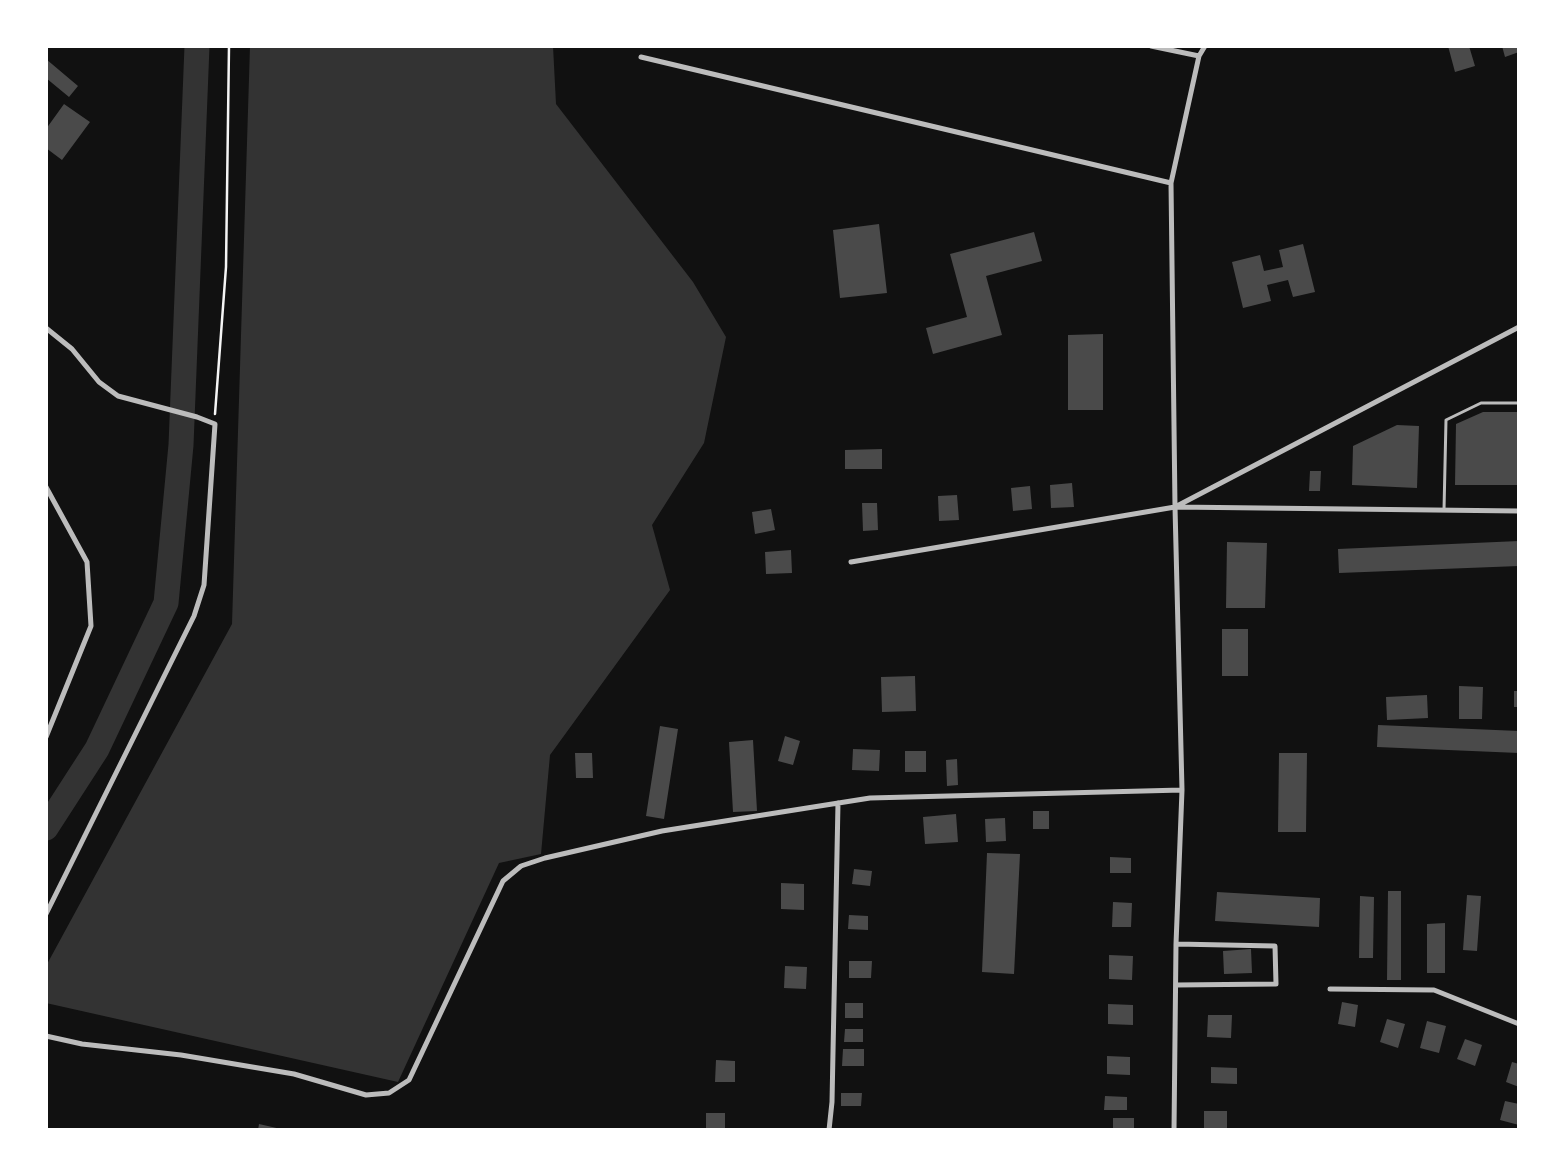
<!DOCTYPE html>
<style>
body{margin:0}
#map{position:relative;width:1565px;height:1176px;overflow:hidden;background:#111;font-family:"Nunito Sans",sans-serif}
canvas{display:block}
.frame{position:absolute;inset:0;border:48px solid #fff;pointer-events:none}
</style>
<div id="map">
<canvas width="1565" height="1176"></canvas>
<div class="frame"></div>
</div>
<script>
const context = document.querySelector('canvas').getContext('2d');
context.lineJoin = 'round';
function fill(path, color) {
  context.fillStyle = color;
  context.fill(path, 'evenodd');
}
function strokePath(path, color, width, dash) {
  context.strokeStyle = color;
  context.lineWidth = width;
  context.lineCap = dash ? 'butt' : 'round';
  context.setLineDash(dash || []);
  context.stroke(path);
}
fill(new Path2D(`
 M250 46H553L556 104 693 282 726 337 704 443 652 525 670 590 550 755 541 854 499 863 398 1082 46 1003V966L232 624Z`), '#333');
strokePath(new Path2D(`
 M46 828 97 749 166 603 181 445 197 46`), '#333', 25);
fill(new Path2D(`
 M1448 46H1469L1475 66 1455 72Z
 M1502 46H1519V52L1505 57Z
 M46 59 78 86 69 97 46 78Z
 M64 104 90 122 62 160 46 148V129Z
 M879 224 887 293 840 298 833 230Z
 M1034 232 1042 261 986 276 1002 335 933 354 926 328 967 317 950 254Z
 M1303 244 1315 292 1293 297 1288 280 1267 285 1271 301 1243 308 1232 262 1260 255 1264 271 1283 267 1279 250Z
 M1103 334V410H1068V335Z
 M1483 412H1519V485H1455L1456 424Z
 M1397 425 1419 426 1417 488 1352 485 1353 446Z
 M882 449V469H845V450Z
 M1310 471H1321L1320 491H1309Z
 M1072 483 1074 507 1051 508 1050 485Z
 M1030 486 1032 509 1013 511 1011 488Z
 M957 495 959 520 939 521 938 496Z
 M862 503H877L878 530 863 531Z
 M771 509 775 530 755 534 752 512Z
 M1519 541V566L1339 573 1338 549Z
 M1227 542 1267 543 1265 608H1226Z
 M791 550 792 573 766 574 765 552Z
 M1222 629H1248V676H1222Z
 M915 676 916 711 882 712 881 677Z
 M1459 686 1483 687 1482 719H1459Z
 M1514 691H1519V707H1514Z
 M1427 695 1428 718 1387 720 1386 697Z
 M1378 725 1519 731V753L1377 747Z
 M660 726 678 729 664 819 646 816Z
 M785 736 800 741 793 765 778 761Z
 M753 740 757 811 733 812 729 742Z
 M853 749 880 750 879 771 852 770Z
 M905 751H926V772H905Z
 M575 753H592L593 778H576Z
 M1279 753H1307L1306 832H1278Z
 M957 759 958 785 947 786 946 760Z
 M1033 811H1049V829H1033Z
 M956 814 958 842 925 844 923 817Z
 M1005 818 1006 841 986 842 985 819Z
 M987 853 1020 854 1014 974 982 972Z
 M1110 857 1131 858V873H1110Z
 M854 869 872 871 870 886 852 884Z
 M781 883 804 884V910L781 909Z
 M1388 891H1401V980H1387Z
 M1217 892 1320 898 1319 927 1215 921Z
 M1467 895 1481 896 1477 951 1463 950Z
 M1360 896 1374 897 1373 958H1359Z
 M1113 902 1132 903 1131 927H1112Z
 M849 915 868 916V930L848 929Z
 M1445 923V973H1427V924Z
 M1251 949 1252 973 1224 974 1223 951Z
 M1109 955 1133 956 1132 980 1109 979Z
 M849 961H872L871 978H849Z
 M785 966 807 967 806 989 784 988Z
 M1342 1002 1358 1005 1355 1027 1338 1024Z
 M845 1003H863V1018H845Z
 M1108 1004 1133 1005V1025L1108 1024Z
 M1208 1015H1232L1231 1038 1207 1037Z
 M1387 1019 1405 1024 1398 1048 1380 1042Z
 M1427 1021 1446 1026 1439 1053 1420 1048Z
 M845 1029H863V1042H844Z
 M1465 1039 1482 1045 1475 1066 1457 1059Z
 M843 1049H864V1066H842Z
 M1107 1056 1130 1057V1075L1107 1074Z
 M716 1060 735 1061V1082H715Z
 M1512 1062 1519 1064V1087L1506 1082Z
 M1211 1067 1237 1068V1084L1211 1083Z
 M841 1093H862L861 1106H841Z
 M1105 1096 1127 1097V1110H1104Z
 M1505 1101 1519 1104V1125L1500 1120Z
 M1204 1111H1227V1130H1204Z
 M706 1113H725V1129H706Z
 M1113 1118H1134V1130H1113Z
 M259 1124 281 1129V1130H258Z`), '#4a4a4a');
strokePath(new Path2D(`
 M215 414 226 267 229 46`), '#f5f5f5', 2.5);
strokePath(new Path2D(`
 M1444 510 1446 420 1481 403H1519`), '#bcbcbc', 3);
strokePath(new Path2D(`
 M1151 46 1199 56
 M641 57 1171 183
 M46 328 72 349 99 382 118 396 197 417 215 424 204 585 194 616 46 914
 M46 487 87 562 91 626 46 737
 M1175 507 1171 183 1199 56 1205 46
 M851 562 1175 507 1519 511
 M1176 985 1276 984 1275 946 1176 944
 M1330 989 1434 990 1519 1024
 M46 1036 82 1044 181 1055 294 1074 366 1095 389 1093 409 1080 503 881 521 866 545 858 662 831 870 798 1182 790
 M829 1130 832 1102 838 803
 M1174 1130 1176 944 1182 790 1175 507 1519 327`), '#bcbcbc', 5);
</script>
